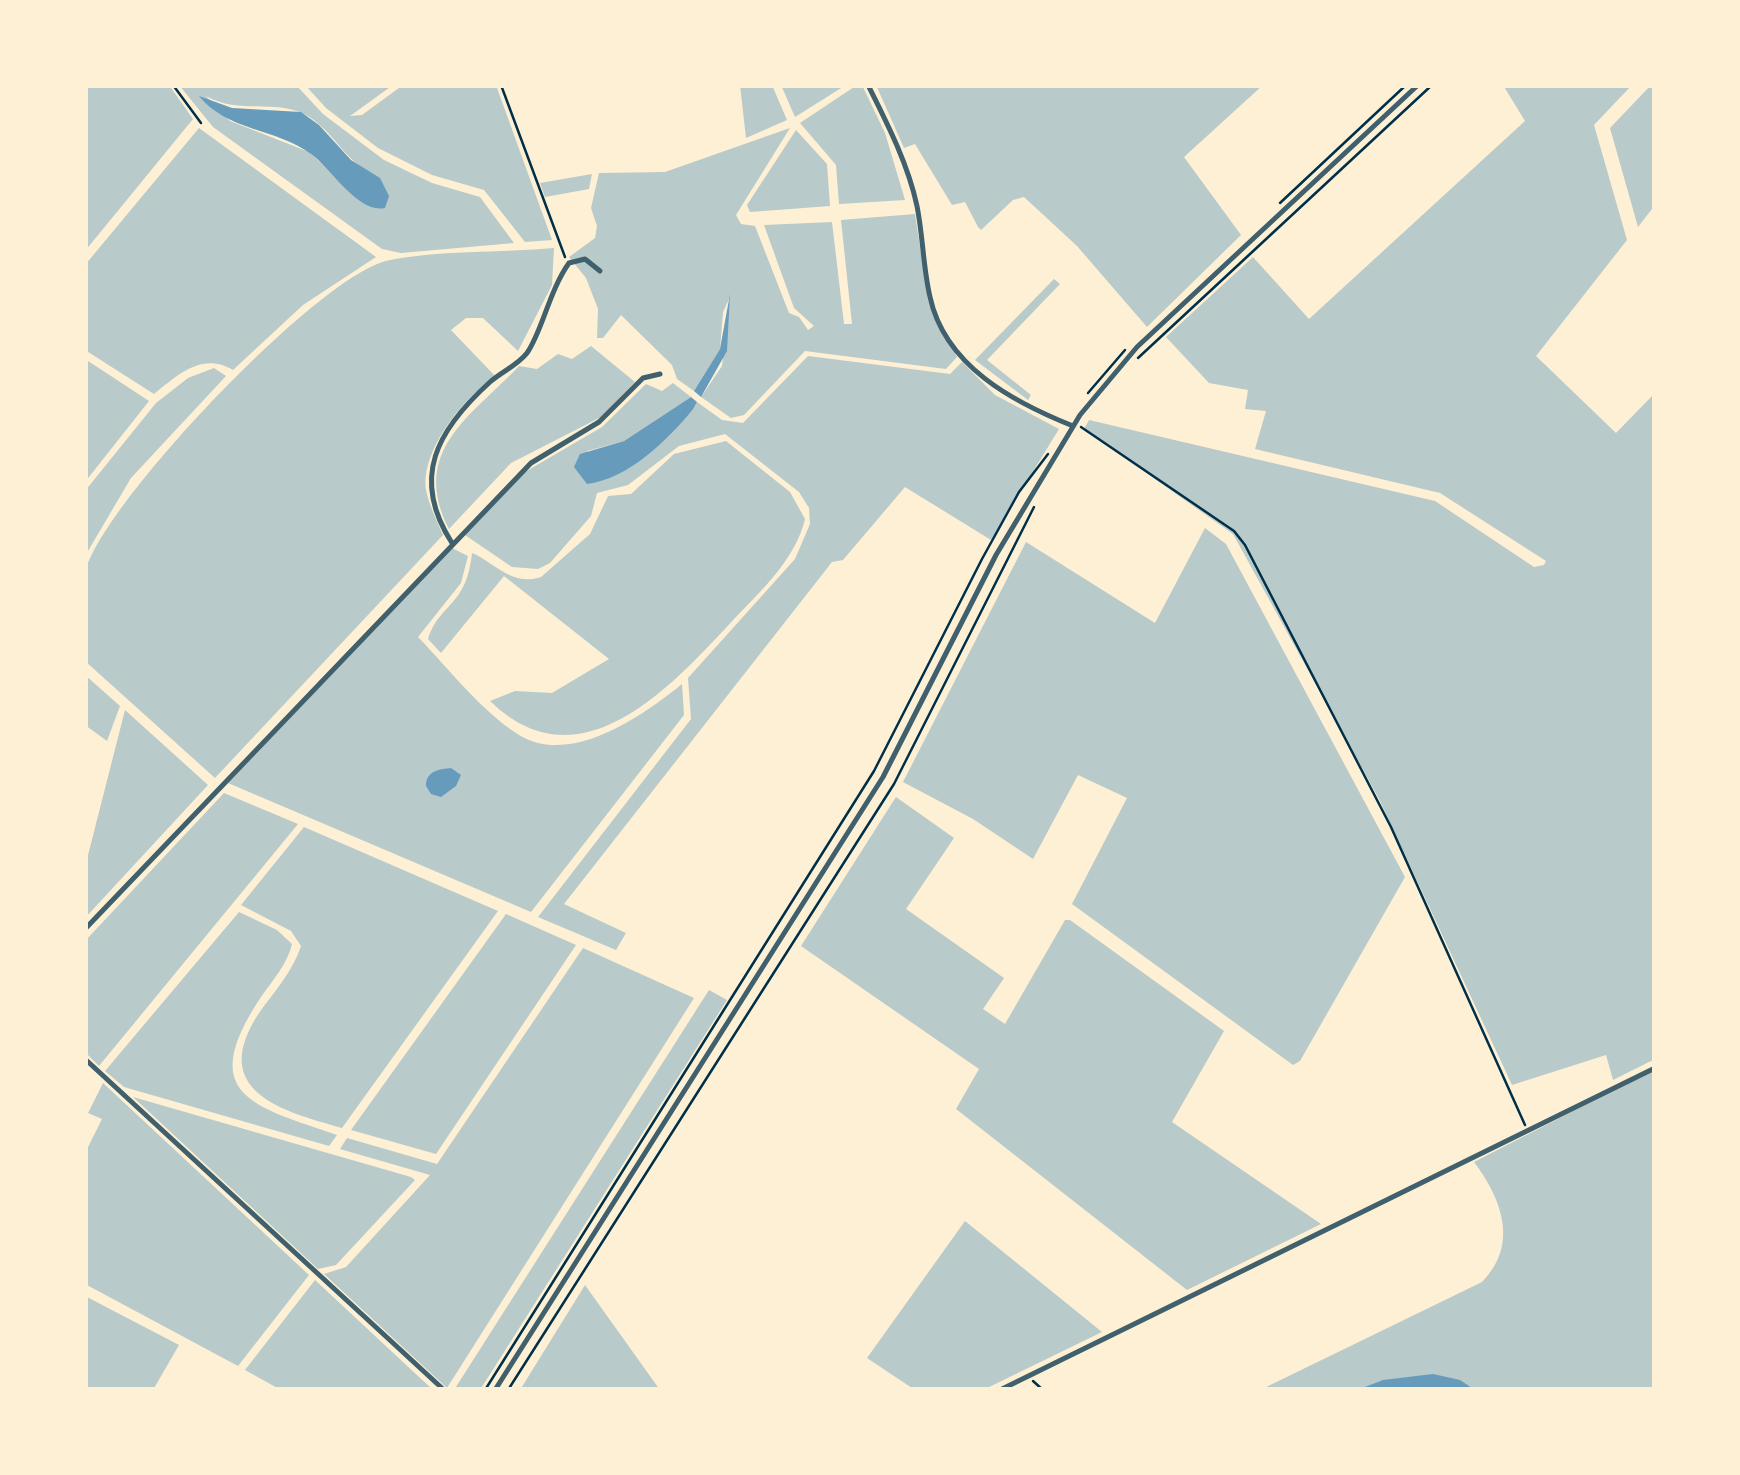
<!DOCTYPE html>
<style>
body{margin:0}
#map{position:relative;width:1740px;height:1475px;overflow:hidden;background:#fdf0d5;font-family:Overpass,sans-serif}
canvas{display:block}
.frame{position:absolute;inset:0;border:88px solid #fdf0d5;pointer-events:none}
</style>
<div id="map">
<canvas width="1740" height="1475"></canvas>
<div class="frame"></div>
</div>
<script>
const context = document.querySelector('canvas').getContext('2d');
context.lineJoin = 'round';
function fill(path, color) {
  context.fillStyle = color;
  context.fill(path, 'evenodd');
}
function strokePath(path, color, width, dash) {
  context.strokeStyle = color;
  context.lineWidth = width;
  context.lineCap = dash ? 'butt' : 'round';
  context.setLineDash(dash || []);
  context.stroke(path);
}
fill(new Path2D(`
 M85 85H169L193 119 85 251Z
 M179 85H296L323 114 384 160 432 183 480 197 514 243 401 253 382 249 213 127ZM206 96C240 115 274 99 304 114 332 128 344 161 374 175L366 205 309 152 230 121Z
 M305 85H393L350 116 362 115 403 85H496L552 240 525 242 484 190 432 175 378 148 326 108Z
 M740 85H772L787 120 746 138Z
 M781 85H846L795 117Z
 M857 85H862L885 133 905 200 839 204 836 165 800 123Z
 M876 85H1263L1184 157 1241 235 1147 327 1077 246 1024 197 1013 200 981 230 978 227 965 202 952 205 915 144 904 148Z
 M1503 85H1632L1594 125 1627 240 1536 356 1616 433 1655 393V1059L1613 1080 1606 1055 1512 1085 1379 799 1233 534 1084 429 1089 420 1435 501 1534 567 1544 565 1546 561 1440 493 1255 449 1266 411 1245 409 1248 390 1209 383 1166 337 1253 257 1309 319 1525 121Z
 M1651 85H1655V205L1638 227 1610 128Z
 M199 128 376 257 303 305 233 370C202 352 179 374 154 394L85 350V265Z
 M790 128 736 215 741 224 755 226 789 313 799 317 808 330 814 326 794 308 764 225 832 222 844 324H852L841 220 915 214 928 300 957 357 946 369 805 351 744 415 731 418 701 397 722 366 730 297 723 312 720 349 694 391 677 379 672 365 621 315 603 338H597L598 309 586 278 569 257 595 238 597 226 591 208 599 173 665 172Z
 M796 130 827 164 830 206 750 212 747 205Z
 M592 174 589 189 545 197 540 183Z
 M554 248 552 285 518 351 483 318H466L451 330 495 376C464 398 421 449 426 490 429 505 437 521 443 535L215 778 85 661C85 634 78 595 86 570 106 500 317 278 386 261 434 250 503 253 554 248Z
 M1054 279 1060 284 987 360 1031 395 1028 400 975 360Z
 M591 346 635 382 601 417 511 463 449 529C409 450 472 416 519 366L537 369 558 354 572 359Z
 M808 356 950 374 962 362 995 395 1059 429 991 540 905 487 843 560 832 562 564 904 626 933 616 950 538 917 691 719 688 678 795 559 810 524 809 508 799 492 725 434 679 446 628 485 597 493 591 516 550 563 538 569 512 567 465 535 525 472 602 427 646 384 662 391 673 383 691 397 624 441 587 451 594 483 651 451 697 402 722 420 743 423Z
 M85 359 149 401 85 482Z
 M214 368 226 376 131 478 85 556V491L156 403 188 378Z
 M726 441 790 492 805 519C796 558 762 590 735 618 672 686 580 789 490 701L515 691 552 693 609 659 504 576 441 653 428 639C440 602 466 608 472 553 494 562 512 587 541 577L590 534 608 496 631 494 674 454Z
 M1205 528 1226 544 1405 877 1300 1061 1293 1065 1072 904 1127 798 1078 775 1033 859 973 819 903 782 1026 542 1155 623Z
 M452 548 468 556 461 583 418 637C449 669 481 711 519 735 571 767 644 715 682 684L684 715 531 912 228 783Z
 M85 675 120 706 107 741 85 725Z
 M125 710 208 785 85 918V867Z
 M224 793 298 824 99 1066 85 1052V941Z
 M896 797 954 838 906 909 1004 978 983 1009 1005 1024 1065 920H1070L1224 1031 1172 1122 1321 1224 1187 1290 956 1109 979 1069 801 946Z
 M304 827 498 911 342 1128C283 1111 207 1092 259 1013 274 992 293 971 301 946L291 931 241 905Z
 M239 912 277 930 292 944C288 963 272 981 261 997 195 1096 254 1106 337 1135L329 1146 124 1087 105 1071Z
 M506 914 576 945 436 1154 351 1130Z
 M583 948 694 998 447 1388 324 1274 346 1267 430 1175 340 1149 347 1138 437 1164Z
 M709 990 727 1000 480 1390H454Z
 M1655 1069V1390H1260L1482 1282C1519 1245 1502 1199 1474 1162Z
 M103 1083 309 1275 238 1366 85 1284V1153L102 1119 88 1113Z
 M133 1097 411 1177 415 1180 336 1265 318 1269Z
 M965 1221 1102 1332 983 1390H915L867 1358Z
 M315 1280 433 1390H281L245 1370Z
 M585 1285 660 1390H520Z
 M85 1296 179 1345 153 1390H85Z`), '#b9caca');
fill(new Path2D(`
 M199 96 232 108 301 112 319 125 351 160 380 178 389 196 385 208C358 214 331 168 311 154 276 128 227 131 199 96Z
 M730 294 727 351 701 397 694 391 720 349Z
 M691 397 697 402 693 409C668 440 628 479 587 484L574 467 580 454 624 441Z
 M451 768 461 775 456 786 441 797 431 794 426 786C426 771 439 769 451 768Z
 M1433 1374 1460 1380 1475 1390H1357L1383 1380Z`), '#669bbc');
strokePath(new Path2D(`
 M173 85 201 123
 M501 85 565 257
 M1280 203 1405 86
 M1138 358 1432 85
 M1088 393 1125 350
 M1081 427 1234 531 1245 545 1391 827 1525 1125
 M1033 1381 1043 1390
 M485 1390 874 771 982 559 1019 492 1048 454
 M508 1390 894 784 1034 507`), '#003049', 2.5);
strokePath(new Path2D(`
 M868 85C887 123 908 164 917 206 923 236 923 267 930 297 945 366 1013 402 1073 426
 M452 543C410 478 437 430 490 382 501 372 518 365 527 353 542 332 549 291 569 263L585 259 600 271
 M85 929 531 463 599 422 643 378 660 374
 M85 1059 444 1390
 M1000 1390 1655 1068`), '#3f606c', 5);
strokePath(new Path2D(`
 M495 1390 883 777 996 555 1080 415 1137 347 1418 85`), '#3f606c', 5);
</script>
